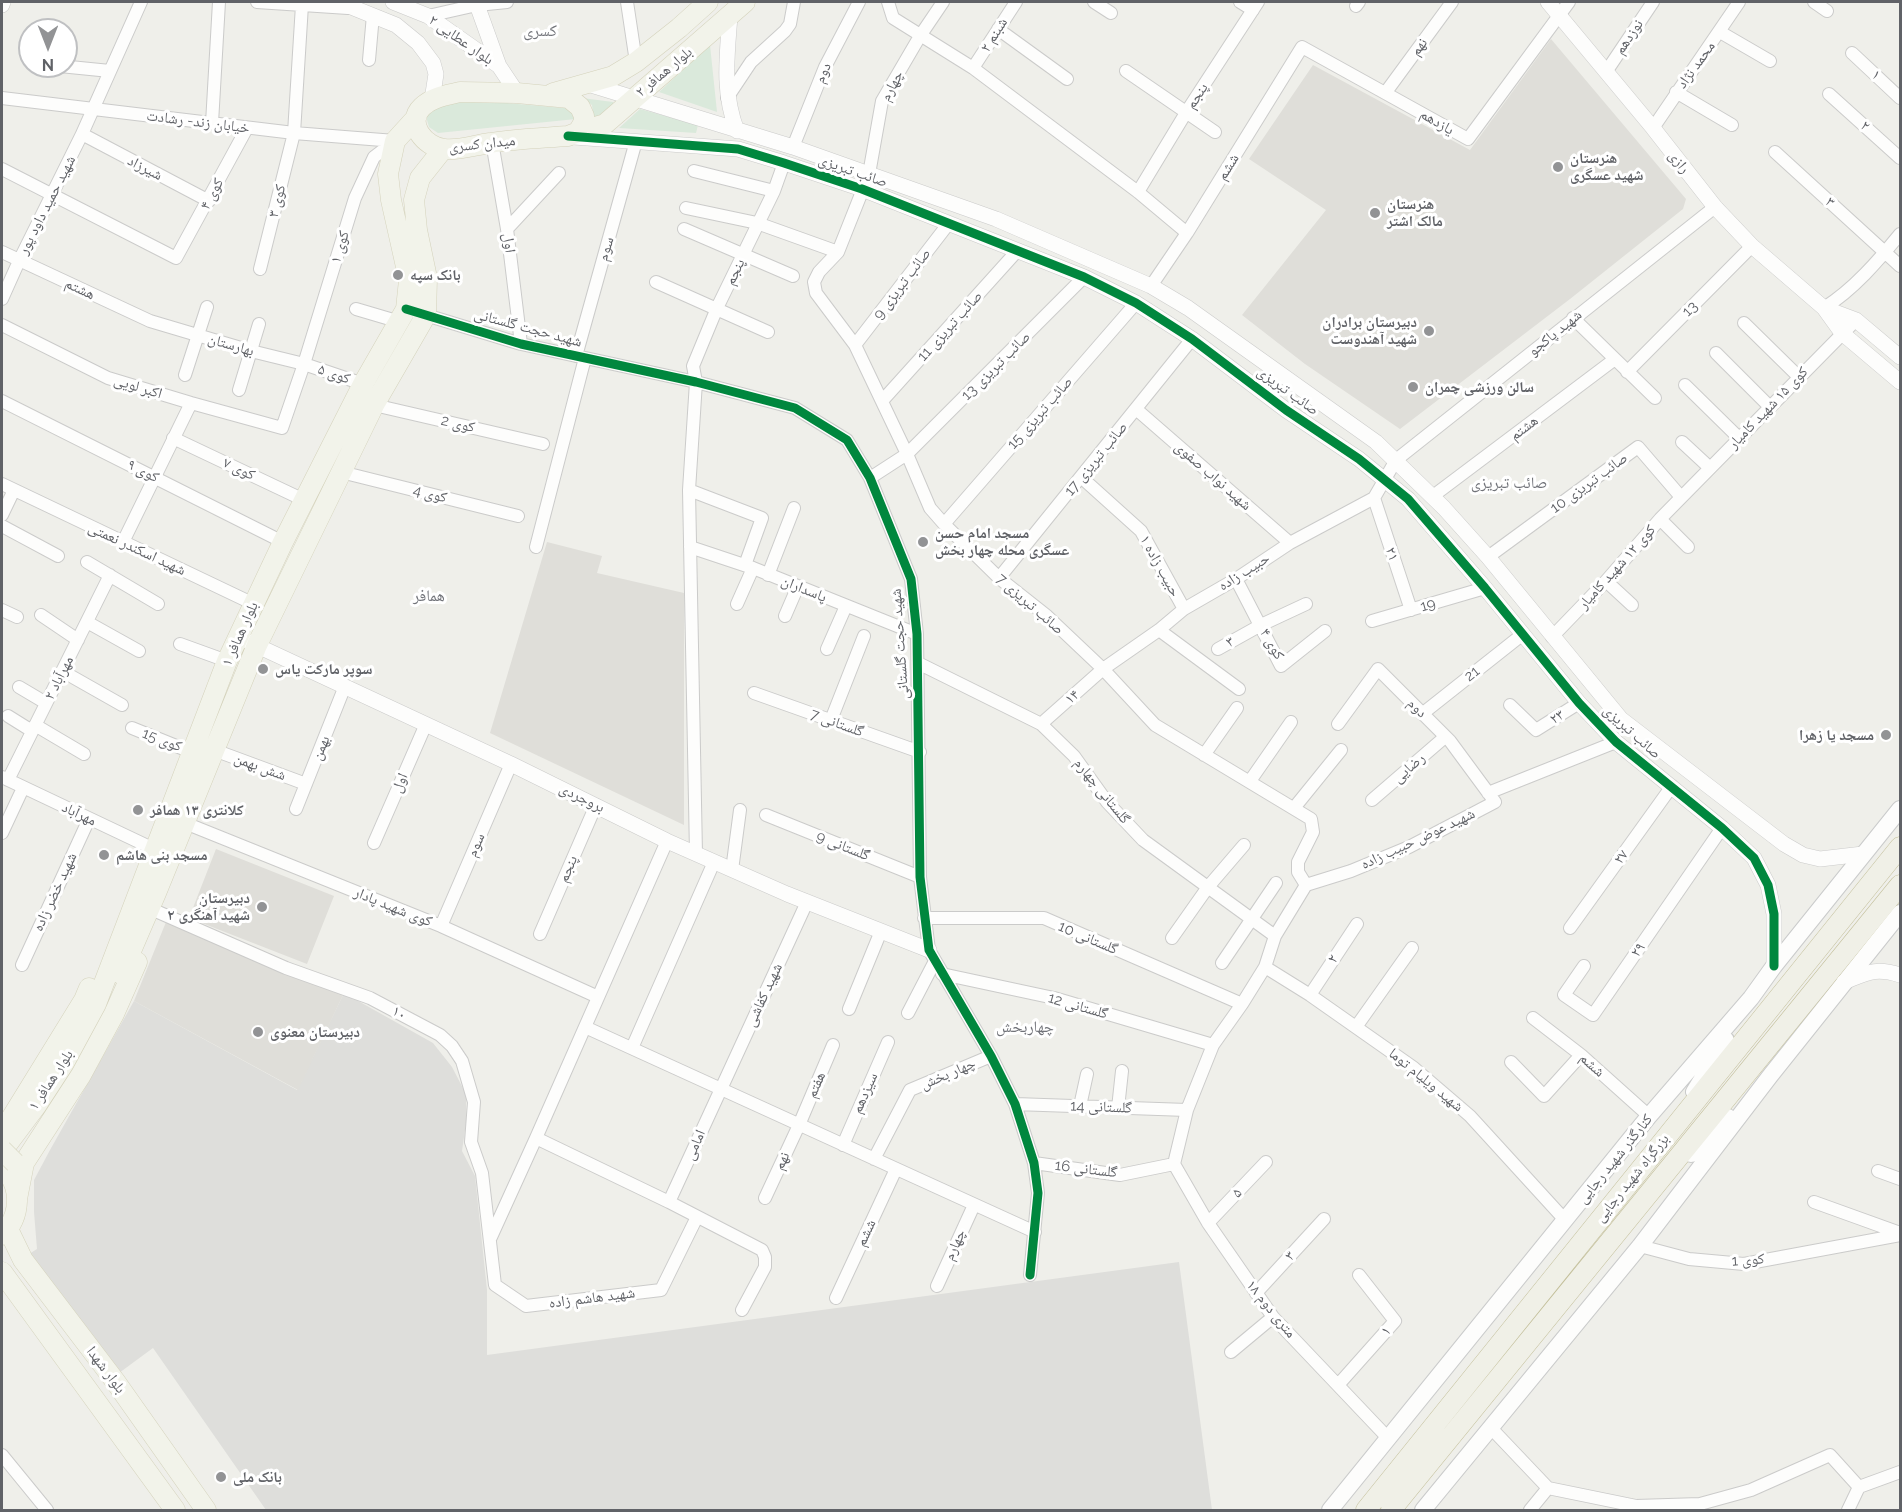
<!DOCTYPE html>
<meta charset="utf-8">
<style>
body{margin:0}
#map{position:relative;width:1902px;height:1512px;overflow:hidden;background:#efefea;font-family:Raleway,sans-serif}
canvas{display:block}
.frame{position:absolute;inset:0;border:3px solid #606267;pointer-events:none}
.north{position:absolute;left:18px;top:18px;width:60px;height:60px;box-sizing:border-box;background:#fff;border:2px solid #bfc0c2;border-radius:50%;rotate:180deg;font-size:16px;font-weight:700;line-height:24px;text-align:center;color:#606267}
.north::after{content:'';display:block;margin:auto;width:21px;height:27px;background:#929395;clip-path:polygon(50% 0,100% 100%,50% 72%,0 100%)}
</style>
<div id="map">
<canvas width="1902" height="1512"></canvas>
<div class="frame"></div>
<div class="north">N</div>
</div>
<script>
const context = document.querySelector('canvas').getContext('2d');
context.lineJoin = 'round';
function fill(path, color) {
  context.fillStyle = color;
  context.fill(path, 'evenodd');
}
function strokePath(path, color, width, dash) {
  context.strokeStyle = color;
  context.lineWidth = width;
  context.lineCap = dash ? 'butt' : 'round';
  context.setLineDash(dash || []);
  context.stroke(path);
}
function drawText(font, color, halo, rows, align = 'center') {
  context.font = font + ' Raleway,"Noto Naskh Arabic",sans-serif';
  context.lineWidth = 6;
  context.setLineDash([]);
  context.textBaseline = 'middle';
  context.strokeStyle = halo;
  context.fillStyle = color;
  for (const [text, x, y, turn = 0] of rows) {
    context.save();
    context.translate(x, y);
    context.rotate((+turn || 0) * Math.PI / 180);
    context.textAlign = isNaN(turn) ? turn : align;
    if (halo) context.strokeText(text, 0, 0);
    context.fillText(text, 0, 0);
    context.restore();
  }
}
fill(new Path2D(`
 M344 993 433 1043 452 1067 466 1094V1123L462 1151 475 1176 487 1290V1355L1179 1262 1212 1510H266L153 1348 119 1373 29 1254 37 1249 34 1212V1180L50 1150 134 1001 297 1090Z`), '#dededb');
fill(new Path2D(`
 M1551 39 1686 199 1683 209 1570 299 1400 429 1305 364 1242 315 1326 210 1249 159 1313 65 1470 150Z
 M547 542 602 556 597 573 684 593V825L490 733Z
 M216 849 334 896 307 964 189 918Z
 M166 922 344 993 298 1090 134 1001Z`), '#dfded9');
fill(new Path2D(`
 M710 45 717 112 659 92Z
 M582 98 613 102 615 108 594 121 592 105Z
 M445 101 495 102 575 109 576 119 438 133 429 127 427 120V113Z
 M640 109 698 125 696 133 619 128Z`), '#dae9db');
const minor = new Path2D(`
 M257 2 348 8
 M627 2 636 62
 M888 2 893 18 973 68 1138 192 1187 233
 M943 2 920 36 882 101 869 174 838 252 819 272 814 282 816 293 855 345 907 454 930 508 944 524 999 578 1047 616 1103 669 1155 725 1311 819 1313 832 1298 862V872L1306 885
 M1094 2 1111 13
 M1240 2 1253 10
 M1814 2 1827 11
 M1356 6 1359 2
 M428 16 477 5 507 2
 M998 29 1067 79
 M1720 32 1770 61
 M1852 53 1900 98
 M369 60 373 15
 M60 66 110 71
 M973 68 1016 2
 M1126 71 1215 132
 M1606 72 1653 2
 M1386 92 1452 2
 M1676 92 1732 125
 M1829 94 1900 158
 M2 98 294 133 395 141
 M727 98 751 62 785 31 790 24 794 2
 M212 123 219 2
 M1653 128 1739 2
 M82 134 209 201
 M492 142 507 229 521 344
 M793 147 825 67 859 2
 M1775 152 1900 266
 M2 169 176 258 247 128
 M694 171 774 191
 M1138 192 1187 111 1258 2
 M686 208 757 223 838 252
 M507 229 559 173
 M684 229 793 276
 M2 252 150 321 251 351 304 364 363 384
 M260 269 294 133 302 5
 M656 282 768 332
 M1151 286 1187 233 1302 47 1468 139 1569 2
 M2 299 19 261 82 134 141 2
 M1824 308C1854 289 1878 261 1900 234
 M356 309 400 322
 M406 309 521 344 696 382 795 408 847 440 870 478 911 579 917 634 920 877 929 950 991 1056 1015 1104 1034 1163 1038 1193 1030 1275
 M1573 318 1655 398
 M1744 323 1799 377
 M2 325 108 378 191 403 282 428 304 364 355 198 374 157 395 141
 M855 345 949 223
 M1716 353 1769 406
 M576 356 636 141
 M1627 372 1752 246
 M185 375 207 307
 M1685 385 1739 438
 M239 390 259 324
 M2 401 283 542
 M882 401 1018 250
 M374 405 543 444
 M1136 409 1290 543
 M173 438 304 500
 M1682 442 1710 468
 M341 472 518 516
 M1081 477 1141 531 1184 609
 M870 478 907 454 1084 277
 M2 484 258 606
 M689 490 762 518 745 565
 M1433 496 1615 359
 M1374 498 1411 610
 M2 515 14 490
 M1660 519 1688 547
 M944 524 1136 303
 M2 526 58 556
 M123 542 191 403
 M536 547 585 358
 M690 547 753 568 917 634
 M1488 557 1638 447 1681 497
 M87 562 158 604
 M768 575 794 508
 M999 578 1192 339
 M1236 579 1281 666 1325 631
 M1606 581 1632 605
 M737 604 753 568
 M2 610 17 617
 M41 615 78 640
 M785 616 798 586
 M1372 621 1485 588
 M87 622 139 651
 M1159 630 1239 689
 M1552 637 1606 581 1660 519 1856 320
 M180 644 227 661
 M827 649 846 606
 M1218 649 1261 625 1306 604
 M918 663 1041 724 1074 756 1107 802 1143 840 1275 936
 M62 671 122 705
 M19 687 46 703
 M754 693 920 752
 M1510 705 1536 730 1579 703
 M1422 714 1523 634
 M8 716 32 731
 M831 720 864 636
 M1041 724 1103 669 1159 630 1184 609 1236 579 1290 543 1374 498 1396 460 1715 207
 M35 725 84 754
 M132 728 191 752
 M214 750 306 784
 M1204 755 1237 708
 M2 777 156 850
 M8 780 110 575
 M1250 781 1291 722
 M1488 793 1616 742
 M1372 800 1445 737
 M1294 808 1341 750
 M296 809 345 686
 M766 815 920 877
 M185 823 441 926 598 997
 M2 833 23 788
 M374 843 426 724
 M696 854 689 490 696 382 693 366 717 308 774 191 784 163
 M732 870 740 810
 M1306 885 1351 871 1409 847 1495 802 1450 741 1378 669 1338 724
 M158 912 286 968 370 998 440 1035 452 1046 462 1061 474 1102 471 1142 482 1173 495 1285 526 1306 661 1290 697 1217
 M924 918H1044L1242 1004
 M441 926 511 764
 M1570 928 1672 786
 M540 934 596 805
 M1172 938 1208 887 1244 845
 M1222 963 1276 883
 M22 965 89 819
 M1584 966 1564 995 1593 1015 1722 828
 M1265 967 1310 995 1414 1068 1470 1116 1565 1220
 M942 974 1054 998 1213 1045
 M1310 995 1357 924
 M849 1009 881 931
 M908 1013 935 961
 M1533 1018 1581 1055 1649 1116
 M585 1027 1035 1232
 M1356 1027 1412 948
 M632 1048 714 862
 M1511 1062 1544 1096 1581 1055
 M1015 1104 1187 1110
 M1080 1106 1087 1074
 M1118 1108 1122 1071
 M536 1138 669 1202 762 1250 765 1257V1267L742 1310
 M843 1145 888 1042
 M874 1159 910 1090 991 1056
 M1034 1163 1120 1175 1174 1164
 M1174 1164 1208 1223 1273 1317 1388 1438
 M1174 1164 1187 1110 1213 1045 1242 1004 1265 967 1275 936 1306 885
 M1878 1171 1900 1179
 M765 1198 799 1125 833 1045
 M669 1202 807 902
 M1814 1202 1900 1233
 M1208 1223 1266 1162
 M491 1237 536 1138 667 841
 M1640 1246 1689 1259 1744 1264 1900 1235
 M937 1286 974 1205
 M1256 1293 1324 1219
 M836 1298 896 1169
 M1231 1352 1273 1317
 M1338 1385 1395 1321 1359 1275
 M1491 1428 1548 1488 1636 1506 1700 1504 1751 1490 1830 1455 1859 1487
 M2 1455 47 1510
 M1859 1487 1900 1472
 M1530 1510 1548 1488
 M1848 1510 1859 1487`);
const tertiary = new Path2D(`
 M339 2 396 25 418 43 433 63 436 74 432 100
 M393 2 428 16 499 66 517 93
 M476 2 499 66
 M1548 2 1653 128 1715 207 1752 246 1824 308 1842 333 1900 382
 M2 5 3 2
 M730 16C727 56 722 92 737 131
 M588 84 793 147 996 219 1151 286 1188 308 1376 442 1444 508 1488 557 1621 719 1784 844 1803 855 1820 859 1863 854
 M574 137 738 149 784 163 862 189 1084 277 1136 303 1192 339 1286 410 1359 459 1408 499 1485 588 1579 703 1616 742 1722 828 1754 858 1768 885 1774 914V966
 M1824 308 1856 320 1900 357
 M249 642 511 764 667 841 787 894 929 950
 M1844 982C1867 973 1875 967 1900 975`);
const secondary = new Path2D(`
 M1694 1092 1726 1040
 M1691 1154 1728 1117
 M1330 1510 1649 1116 1751 998 1774 966 1900 809
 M1423 1510 1640 1246 1770 1076 1900 913`);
const primary = new Path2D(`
 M460 92 517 93 569 98 580 107 584 116V122L578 132 568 136C542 138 515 139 490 143 475 145 459 151 444 149 425 147 405 123 422 107 432 97 447 95 460 92Z
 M553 93 613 76 636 62 679 28 708 2
 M578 132 605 124 745 2
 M121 974 156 893 257 645 374 405 426 315 427 278 417 230 414 200 420 178 443 149
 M7 1125 84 1000 89 988
 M6 1146 36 1106 64 1063 96 1004 227 661 283 542 363 384 406 309 409 280 391 200 388 174 395 141 415 119
 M2 1167C23 1185 21 1217 2 1235
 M17 1199 24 1163 81 1075 114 1014 137 962
 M8 1229 23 1260 115 1381 206 1510
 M2 1272 175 1510`);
const trunk = new Path2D(`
 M1366 1510 1900 847
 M1391 1510 1900 885`);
strokePath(minor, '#cbcbca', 14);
strokePath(tertiary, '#cbcbca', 16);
strokePath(secondary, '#cacbcb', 18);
strokePath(primary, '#d4d2bb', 21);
strokePath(trunk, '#c3bf9a', 21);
strokePath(minor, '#fdfdfc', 12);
strokePath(tertiary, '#fdfdfc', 15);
strokePath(secondary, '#fdfdfc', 16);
strokePath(primary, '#f2f3ea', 20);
strokePath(trunk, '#f0f0e7', 20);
const primaryBridge = new Path2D(`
 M2 1150 15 1163`);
strokePath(primaryBridge, '#d4d2bb', 21, []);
strokePath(primaryBridge, '#f2f3ea', 20);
strokePath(new Path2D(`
 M568 136 738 149 784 163 862 189 1084 277 1136 303 1192 339 1286 410 1359 459 1408 499 1485 588 1579 703 1616 742 1722 828 1754 858 1768 885 1774 914V966
 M406 309 521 344 696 382 795 408 847 440 870 478 911 579 917 634 920 877 929 950 991 1056 1015 1104 1034 1163 1038 1193 1030 1275`), '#00873e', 9);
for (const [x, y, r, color] of [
 [1558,167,6,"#929395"],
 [1375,213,6,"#929395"],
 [398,275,6,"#929395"],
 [1429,331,6,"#929395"],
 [1413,387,6,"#929395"],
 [923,542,6,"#929395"],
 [263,669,6,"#929395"],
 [1886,735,6,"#929395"],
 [138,810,6,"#929395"],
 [104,855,6,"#929395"],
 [262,907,6,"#929395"],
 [258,1032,6,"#929395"],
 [221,1477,6,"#929395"]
]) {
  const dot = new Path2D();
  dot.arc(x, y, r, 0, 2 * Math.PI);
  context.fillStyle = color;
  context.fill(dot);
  strokePath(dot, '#fff', 2);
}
drawText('15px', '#606267', '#fff', [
 ["شبنم ۲",994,35,-58],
 ["نوزدهم",1629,37,-56],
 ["بلوار عطایی ۲",461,40,35],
 ["نهم",1419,47,-54],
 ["محمد نژاد",1696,65,-54],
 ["بلوار همافر ۲",664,72,-40],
 ["دوم",823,73,-67],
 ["۱",1876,75,42],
 ["چهارم",892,86,-62],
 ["پنجم",1197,96,-57],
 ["خیابان زند- رشادت",198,122,7],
 ["یازدهم",1437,122,30],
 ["۲",1865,126,42],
 ["میدان کسری",482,144,-6],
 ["رازی",1679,162,52],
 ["ششم",1228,167,-58],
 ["شیرزاد",145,168,27],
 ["صائب تبریزی",853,171,19],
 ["کوی ۴",212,194,-62],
 ["کوی ۳",277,201,-76],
 ["۳",1830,202,43],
 ["شهید حمید داود پور",47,205,-63],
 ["اول",509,243,83],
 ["کوی ۱",340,247,-73],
 ["سوم",606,249,-74],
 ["پنجم",735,272,-65],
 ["صائب تبریزی 9",902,284,-53],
 ["هشتم",80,289,25],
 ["13",1690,309,-45],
 ["صائب تبریزی 11",950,326,-48],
 ["شهید حجت گلستانی",528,328,15],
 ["شهید پاکجو",1555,333,-39],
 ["بهارستان",231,345,16],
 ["صائب تبریزی 13",996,366,-45],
 ["کوی ۵",334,374,19],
 ["اکبر لویی",138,387,17],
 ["صائب تبریزی",1288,391,36],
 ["کوی ۱۵ شهید کامیار",1768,408,-46],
 ["صائب تبریزی 15",1040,413,-49],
 ["کوی 2",458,424,13],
 ["هشتم",1524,428,-37],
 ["صائب تبریزی 17",1096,459,-51],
 ["کوی ۷",239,469,25],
 ["کوی ۹",143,471,27],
 ["شهید نواب صفوی",1213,476,41],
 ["صائب تبریزی 10",1589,483,-36],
 ["کوی 4",430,494,14],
 ["شهید اسکندر نعمتی",137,549,25],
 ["۲۱",1392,554,72],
 ["حبیب زاده ۱",1160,566,61],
 ["کوی ۱۲ شهید کامیار",1617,567,-48],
 ["حبیب زاده",1244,572,-32],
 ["پاسداران",804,589,22],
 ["صائب تبریزی 7",1030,604,41],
 ["19",1428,605,-16],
 ["بلوار همافر ۱",240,634,-66],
 ["۳",1230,642,-29],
 ["شهید حجت گلستانی",900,644,-94],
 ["کوی ۴",1272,644,60],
 ["21",1472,674,-39],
 ["مهرآباد ۲",59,678,-63],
 ["۱۴",1072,697,-41],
 ["دوم",1417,708,45],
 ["۲۳",1557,717,-32],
 ["گلستانی 7",837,723,20],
 ["صائب تبریزی",1632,732,42],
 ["کوی 15",162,740,21],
 ["بهمن",321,748,-68],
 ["شش بهمن",260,767,20],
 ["رضایی",1409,768,-41],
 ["اول",400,783,-67],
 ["گلستانی چهارم",1102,791,51],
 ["بروجردی",582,798,26],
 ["مهرآباد",79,814,25],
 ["شهید عوض حبیب زاده",1418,839,-25],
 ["سوم",476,845,-67],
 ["گلستانی 9",843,846,22],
 ["۲۷",1621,857,-54],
 ["پنجم",568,869,-67],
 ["شهید خضر زاده",55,892,-65],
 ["کوی شهید پادار",393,907,22],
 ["گلستانی 10",1088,938,23],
 ["۲۹",1638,950,-55],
 ["۲",1333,959,-56],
 ["شهید کفاشی",764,995,-65],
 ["گلستانی 12",1078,1006,16],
 ["۱۰",399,1013,28],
 ["ششم",1592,1065,42],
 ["چهار بخش",948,1074,-23],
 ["بلوار همافر ۱",51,1080,-57],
 ["شهید ویلیام توما",1426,1080,39],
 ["هفتم",816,1085,-67],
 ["سیزدهم",865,1093,-66],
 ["گلستانی 14",1101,1107,2],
 ["امامی",695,1145,-66],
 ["کنارگذر شهید رجایی",1615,1159,-51],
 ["نهم",782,1161,-65],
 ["گلستانی 16",1086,1169,7],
 ["بزرگراه شهید رجایی",1632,1178,-51],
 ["۵",1237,1193,-46],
 ["ششم",866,1233,-65],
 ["چهارم",955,1245,-66],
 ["۳",1290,1256,-47],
 ["کوی 1",1748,1260,-4],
 ["شهید هاشم زاده",592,1298,-7],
 ["۱۸ متری دوم",1271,1309,51],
 ["۱",1386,1331,-48],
 ["بلوار شهدا",106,1370,53]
]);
drawText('bold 15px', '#606267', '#fff', [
 ["هنرستان",1570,158],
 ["شهید عسگری",1570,175],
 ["هنرستان",1387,204],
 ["مالک اشتر",1387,221],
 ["بانک سپه",410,275],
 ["دبیرستان برادران",1417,322,"right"],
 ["شهید آهندوست",1417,339,"right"],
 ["سالن ورزشی چمران",1425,387],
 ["مسجد امام حسن",935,533],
 ["عسگری محله چهار بخش",935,550],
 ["سوپر مارکت یاس",275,669],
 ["مسجد یا زهرا",1874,735,"right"],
 ["کلانتری ۱۳ همافر",150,810],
 ["مسجد بنی هاشم",116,855],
 ["دبیرستان",250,898,"right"],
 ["شهید آهنگری ۲",250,915,"right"],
 ["دبیرستان معنوی",270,1032],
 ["بانک ملی",233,1477]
], 'left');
drawText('16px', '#717379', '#fff', [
 ["کسری",540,31],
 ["صائب تبریزی",1509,483],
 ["همافر",429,596],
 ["چهاربخش",1025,1027]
]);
</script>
